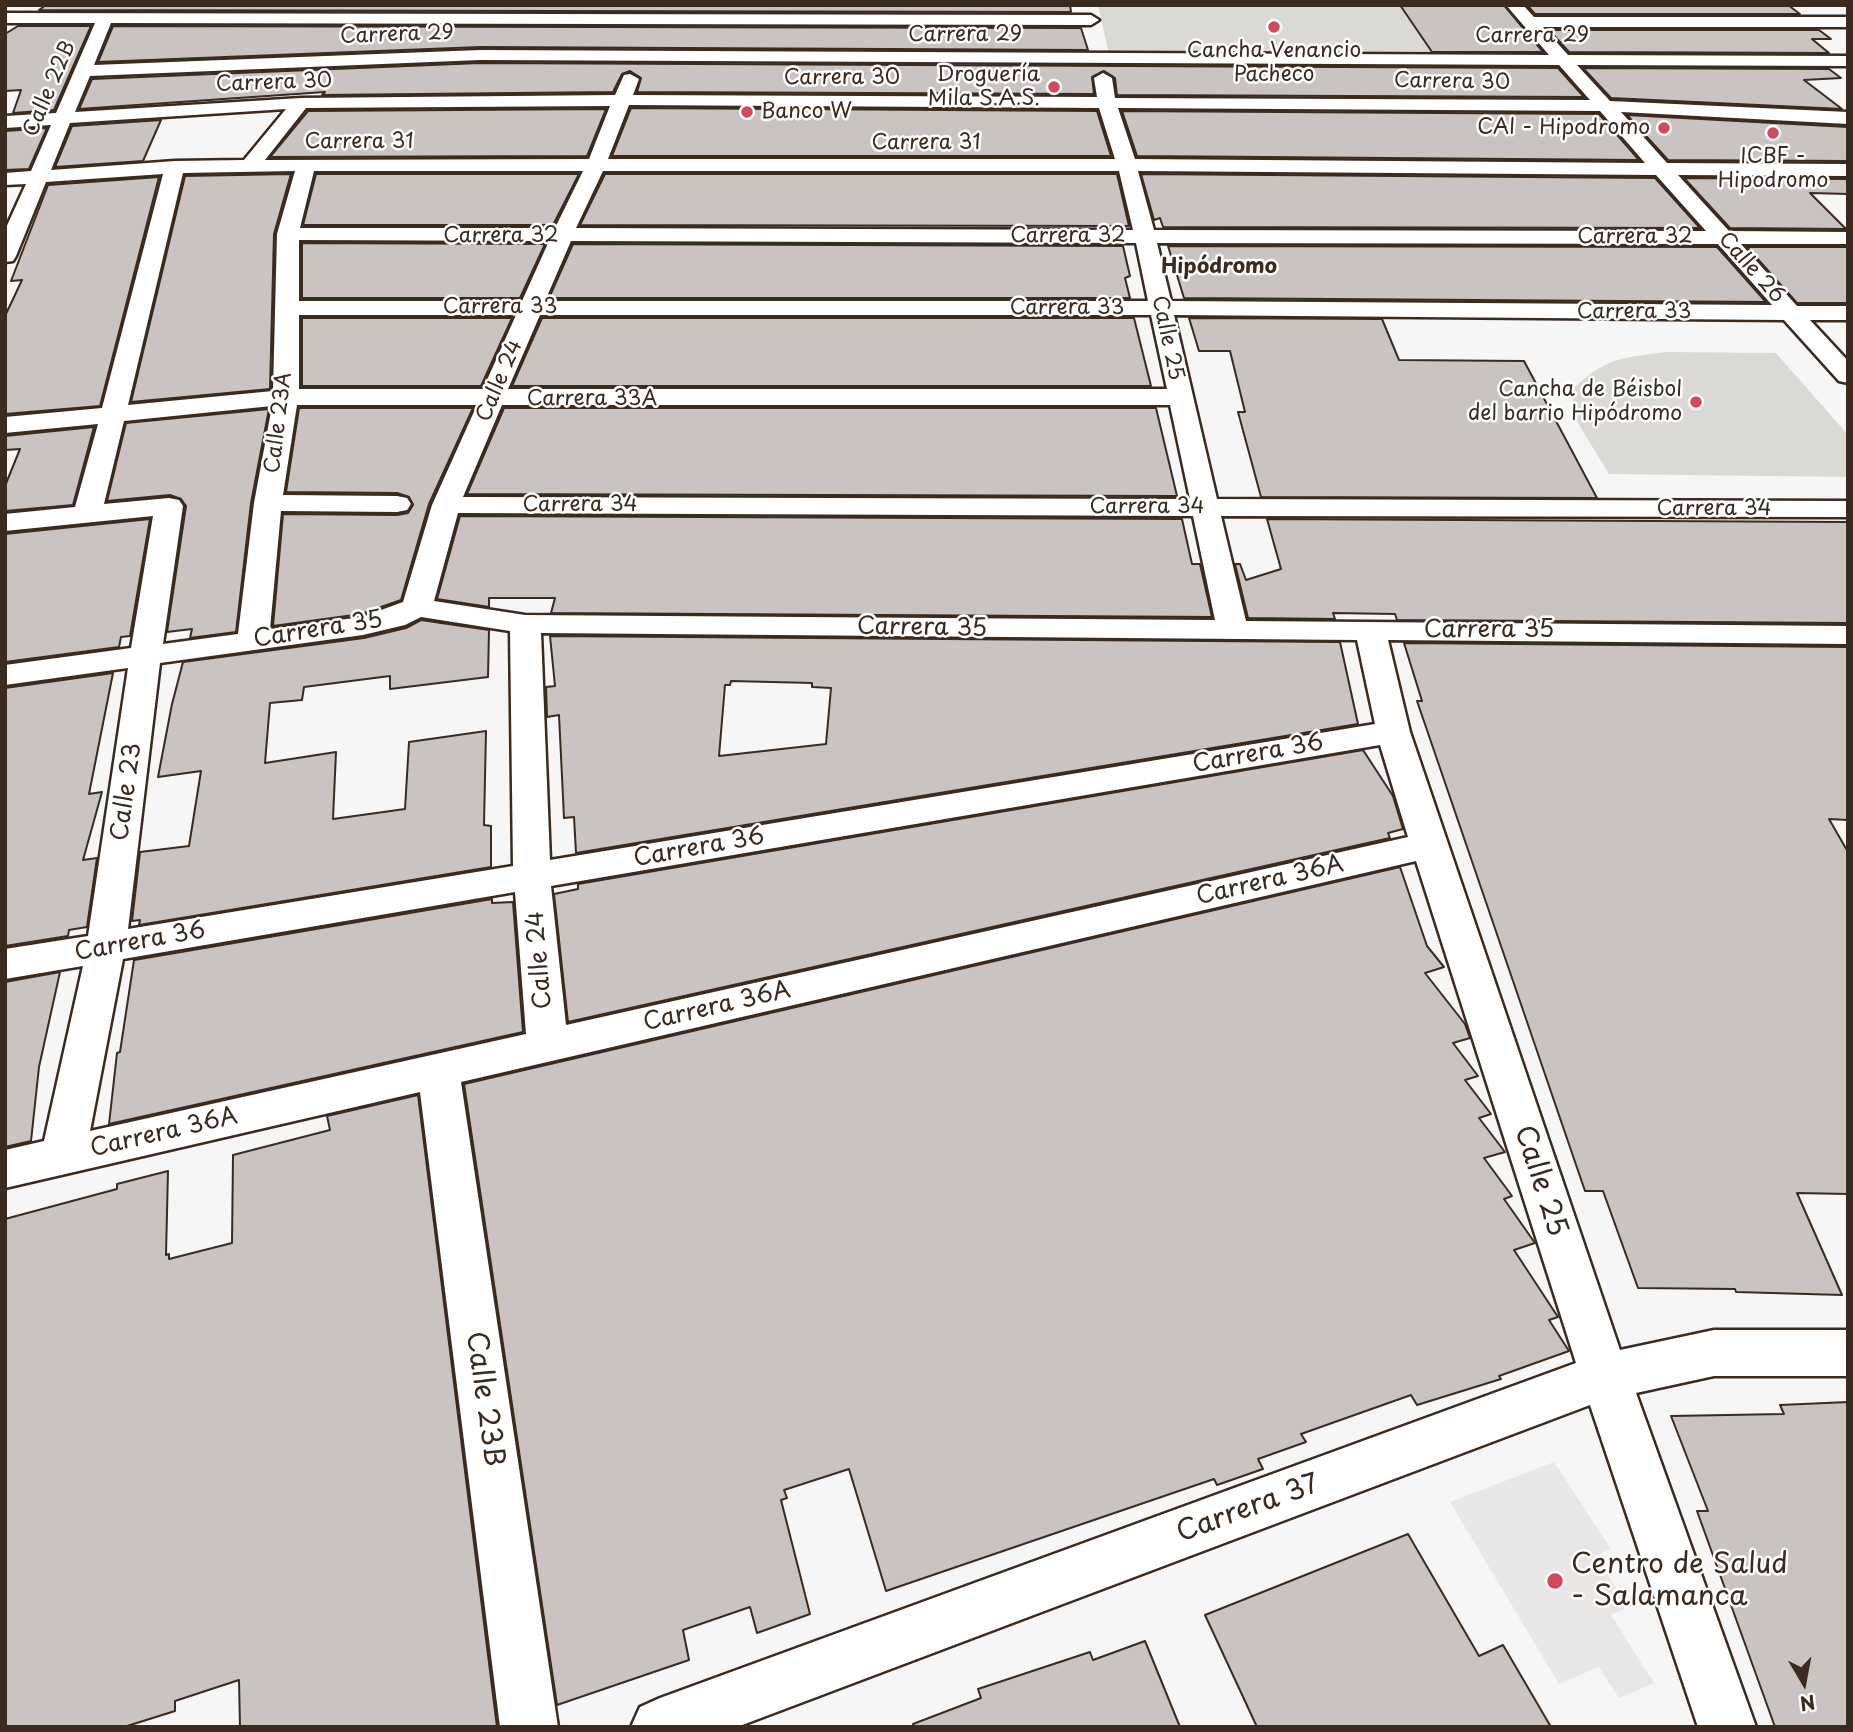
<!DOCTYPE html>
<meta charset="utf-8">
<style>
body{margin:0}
#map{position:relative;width:1853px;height:1732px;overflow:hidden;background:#f7f6f6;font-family:"Playpen Sans",sans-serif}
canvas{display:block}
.frame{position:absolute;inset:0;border:7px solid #3b2a1e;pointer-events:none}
.north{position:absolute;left:1769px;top:1648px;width:70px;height:70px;-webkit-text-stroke:5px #fff;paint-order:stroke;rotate:170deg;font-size:19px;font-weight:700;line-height:28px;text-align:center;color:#3b2a1e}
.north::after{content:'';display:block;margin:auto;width:24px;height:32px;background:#3b2a1e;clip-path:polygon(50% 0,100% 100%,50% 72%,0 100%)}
</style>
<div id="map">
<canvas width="1853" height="1732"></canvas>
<div class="frame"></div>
<div class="north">N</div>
</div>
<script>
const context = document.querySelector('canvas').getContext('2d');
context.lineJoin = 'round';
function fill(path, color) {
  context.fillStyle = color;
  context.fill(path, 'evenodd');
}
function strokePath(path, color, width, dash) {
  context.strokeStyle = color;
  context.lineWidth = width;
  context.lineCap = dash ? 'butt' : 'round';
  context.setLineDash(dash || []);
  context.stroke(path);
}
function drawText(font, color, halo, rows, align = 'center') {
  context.font = font + ' "Playpen Sans",sans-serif';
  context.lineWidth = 5;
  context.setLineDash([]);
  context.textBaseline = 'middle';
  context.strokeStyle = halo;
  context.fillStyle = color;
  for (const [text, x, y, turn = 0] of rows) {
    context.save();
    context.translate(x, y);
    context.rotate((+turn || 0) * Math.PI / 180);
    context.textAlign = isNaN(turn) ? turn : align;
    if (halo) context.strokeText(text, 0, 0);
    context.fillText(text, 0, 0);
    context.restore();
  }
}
fill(new Path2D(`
 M1554 1462 1611 1549 1595 1556 1629 1607 1611 1615 1654 1683 1619 1698 1599 1667 1559 1684 1450 1502Z`), '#e9e7e6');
fill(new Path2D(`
 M1098 5H1498L1540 55 1109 54Z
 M1666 352 1776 353 1848 435V477L1609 474 1573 415V389C1606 357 1623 358 1666 352Z`), '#dbd9d6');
const building = new Path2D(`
 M46 5H1070L1071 12 39 10Z
 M1400 5H1504L1543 52H1432Z
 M1527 5H1788L1800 14H1535Z
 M18 26H91L54 110 13 113 21 90 5 91V34Z
 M113 26 1081 28 1088 50 480 47 98 62Z
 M1549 30H1819L1831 39H1812L1829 53 1569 52Z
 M480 63 1558 68 1584 97 1117 95 1115 78 1104 71 1092 77 1094 94 637 92 641 78 630 71 622 74 613 92 322 95 325 92 79 109 92 79Z
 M1583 68 1829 69 1841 78 1804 80 1842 109 1611 98Z
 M631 108 1097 111 1111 156H612Z
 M606 109 587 156 270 157 308 111Z
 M1122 111 1599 114 1639 160 1137 156Z
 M1627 115 1848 127V161L1668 160Z
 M161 120 143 161 55 167 72 126Z
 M47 128 29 169 5 170V131Z
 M291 174 274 234 270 389 131 402 185 176Z
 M316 174H579L553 225H303Z
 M605 174H1117L1129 226 580 225Z
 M1141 174 1655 178 1700 228 1163 227 1160 218 1154 220Z
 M159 177 100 406 5 414V316L22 280 11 281 48 185Z
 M1684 178 1848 179V194L1810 193 1846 229 1730 228Z
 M302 243 545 244 520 298H302Z
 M573 244 1123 246 1130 276 1125 278 1130 298H549Z
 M1168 246 1717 247 1766 302 1184 298Z
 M1747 247H1848V303H1797Z
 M302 318H512L481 386H302Z
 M542 318H1134L1151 386H512Z
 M1189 318 1382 319 1399 360 1524 361 1597 498 1261 497 1238 412H1245L1230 351H1199Z
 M299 408H473L429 504 401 600 361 614 273 626 283 514 397 515 408 513 413 505 409 497 397 493 286 492Z
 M504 408H1156L1177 496 467 494Z
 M269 409 251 503 236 632 190 638 192 629 167 632 186 506 181 499 170 495 107 501 126 423Z
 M94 427 73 505 5 511V486L20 449 5 450V436Z
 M460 516 1182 519 1192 564H1200L1212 617 551 613 555 598H489V607L437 599Z
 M150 519 130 636 121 637 119 647 5 662V534Z
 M1267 519 1848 522V623L1397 620 1395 614 1333 613 1335 619 1248 618 1235 564H1240L1246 580 1281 569Z
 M421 620 489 630 488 677 390 689V676L304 687 302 700 270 703 265 763 336 752 333 819 405 809 409 742 486 731 484 825 491 826V867L139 925 140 920 132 921 140 852 189 846 201 771 158 777 172 704 183 662 364 638 406 628Z
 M550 636 1340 642 1358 724 576 853 574 817 564 818 559 715 547 717 546 687 555 686ZM731 681 812 683V687L831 688 826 744 719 756 725 685H730Z
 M1404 643 1848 647V820L1829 819 1848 852V1194L1797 1193 1842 1295 1736 1292 1735 1289 1638 1288 1603 1191H1585L1417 701H1422Z
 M113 673 89 794 102 792 83 860 97 858 87 927 69 930 68 936 5 946V688Z
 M1363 750 1393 796 1403 829 1388 833 1390 838 568 1022 554 894 578 889V884Z
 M1400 867 1427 946 1444 967 1425 973 1465 1024 1470 1038 1453 1043 1478 1076 1465 1080 1491 1114 1479 1118 1505 1152 1484 1158 1512 1196 1504 1199 1535 1243 1514 1250 1558 1317 1549 1320 1569 1351 1499 1376 1501 1379 1417 1405 1411 1395 1301 1434 1306 1442 1258 1459 1263 1469 1217 1485 1214 1479 886 1591 849 1469 784 1490 787 1498 781 1500 810 1614 757 1633 750 1607 683 1630 689 1660 557 1705 464 1084Z
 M492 899V903L513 902 523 1032 109 1124 117 1053 120 1052 134 960Z
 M60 972 39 1067 31 1141 5 1147V982Z
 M418 1095 497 1727H240L239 1680 175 1701V1711L124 1727H5V1219L117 1189V1184L168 1171 166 1255 169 1254V1259L232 1243 233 1155 330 1130 327 1116Z
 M1848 1402V1727H1775L1697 1511H1708L1671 1416 1784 1414 1780 1405Z
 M1408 1534 1479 1656 1503 1645 1551 1727H1257L1205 1615Z
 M1145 1641 1180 1727H914L913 1724 981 1698 978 1689 1090 1652 1093 1660Z`);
fill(building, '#c9c3c1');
strokePath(building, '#3b2a1e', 2);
const minor = new Path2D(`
 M1506 5H1523L1534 17H1848V27H1543L1568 55 1848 56V66L1577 65 1610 101 1848 112V124L1621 112 1667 163 1848 164V176L1678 175 1729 231 1848 232V244H1741L1797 306H1848V320H1810L1848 361V383L1839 381 1784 320 1174 315 1217 499 1848 501V517L1221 516 1246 621 1848 626V644L1388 640 1410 732 1620 1350 1714 1330H1848V1376H1714L1636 1393 1756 1727H1698L1590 1405 737 1727H631L640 1707 660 1698 1576 1363 1416 861 461 1082 558 1727H500L420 1092 5 1188V1150L44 1141 83 966 5 979V949L88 936 128 668 5 685V665L131 648 153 516 5 531V514L75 507 98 424 5 433V417L102 408 163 174 46 182 16 256 13 261 5 262V230L26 184 5 185V173L31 171 51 125 5 128V116L56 113 95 23H5V13L1091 15 1099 20 1091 25 111 23 94 65 480 50 1549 55ZM480 60 1559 65 1590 100 1115 98 1112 78 1103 73 1094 78 1097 97 633 95 639 79 630 74 624 75 615 95 301 98 75 112 90 76ZM629 105 1099 108 1115 159H608ZM610 106 589 159 265 160 306 108ZM1118 108 1600 111 1645 163 1135 159ZM286 109 244 160 175 161 51 170 70 123ZM295 171 277 234 273 391 128 405 183 173ZM314 171H583L555 228H300ZM603 171H1119L1133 230 576 228ZM1138 171 1656 175 1706 231 1154 230ZM299 240 549 241 522 301H299ZM571 241 1136 243 1148 301H545ZM1157 243 1718 244 1772 305 1171 301ZM299 315H516L483 389H299ZM540 315H1151L1167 389H508ZM297 405H477L432 505 403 602 362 617 270 629 281 511 397 512 407 510 411 504 407 498 397 496 283 495ZM502 405H1170L1190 499 463 497ZM272 406 254 503 238 634 163 644 183 506 179 500 169 498 104 504 124 421ZM458 513 1193 516 1215 620 525 615 434 601ZM421 617 510 631 513 866 128 929 160 663 363 635 405 625ZM541 633 1357 640 1375 724 550 860ZM1380 745 1408 837 566 1025 551 886ZM515 892 526 1034 90 1131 123 959Z`);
strokePath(minor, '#3b2a1e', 5);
fill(minor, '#fff');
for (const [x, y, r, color] of [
 [1274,27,7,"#d1495b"],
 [1054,87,7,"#d1495b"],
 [747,112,7,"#d1495b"],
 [1664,128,7,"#d1495b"],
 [1773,133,7,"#d1495b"],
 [1696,402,7,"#d1495b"],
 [1555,1581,9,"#d1495b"]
]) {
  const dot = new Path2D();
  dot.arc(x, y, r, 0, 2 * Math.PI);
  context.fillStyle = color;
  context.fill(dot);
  strokePath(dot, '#fff', 2.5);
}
drawText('21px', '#3b2a1e', '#fff', [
 ["Carrera 29",397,35,-2],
 ["Carrera 29",965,35],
 ["Carrera 29",1532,36],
 ["Carrera 30",842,78],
 ["Carrera 30",1452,82,1],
 ["Carrera 30",274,83,-2],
 ["Calle 22B",50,89,-67],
 ["Carrera 31",359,142],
 ["Carrera 31",926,143],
 ["Carrera 32",501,236],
 ["Carrera 32",1068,236],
 ["Carrera 32",1635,237],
 ["Calle 26",1751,268,48],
 ["Carrera 33",500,307],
 ["Carrera 33",1067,308],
 ["Carrera 33",1634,312],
 ["Calle 25",1167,338,78],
 ["Calle 24",500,381,-67],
 ["Carrera 33A",592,399],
 ["Calle 23A",279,423,-83],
 ["Carrera 34",580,505],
 ["Carrera 34",1147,507],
 ["Carrera 34",1714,509]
]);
drawText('21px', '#3b2a1e', '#fff', [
 ["Cancha Venancio",1274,51,"center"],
 ["Pacheco",1274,75,"center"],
 ["Droguería",1040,75],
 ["Mila S.A.S.",1040,99],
 ["Banco W",761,112,"left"],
 ["CAI - Hipodromo",1650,128],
 ["ICBF -",1773,157,"center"],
 ["Hipodromo",1773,181,"center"],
 ["Cancha de Béisbol",1682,390],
 ["del barrio Hipódromo",1682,414]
], 'right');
drawText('bold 21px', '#3b2a1e', '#fff', [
 ["Hipódromo",1219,267]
]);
drawText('24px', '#3b2a1e', '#fff', [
 ["Carrera 35",922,628,1],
 ["Carrera 35",318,630,-9],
 ["Carrera 35",1489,630],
 ["Carrera 36",1258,754,-10],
 ["Calle 23",127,792,-82],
 ["Carrera 36",699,848,-10],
 ["Carrera 36A",1270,881,-13],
 ["Carrera 36",140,942,-10],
 ["Calle 24",540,960,-95],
 ["Carrera 36A",717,1007,-13],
 ["Carrera 36A",164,1133,-13]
]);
drawText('28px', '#3b2a1e', '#fff', [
 ["Calle 25",1540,1181,72],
 ["Calle 23B",484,1399,82],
 ["Carrera 37",1248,1509,-20]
]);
drawText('28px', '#3b2a1e', '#fff', [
 ["Centro de Salud",1571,1565],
 ["- Salamanca",1571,1597]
], 'left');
</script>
